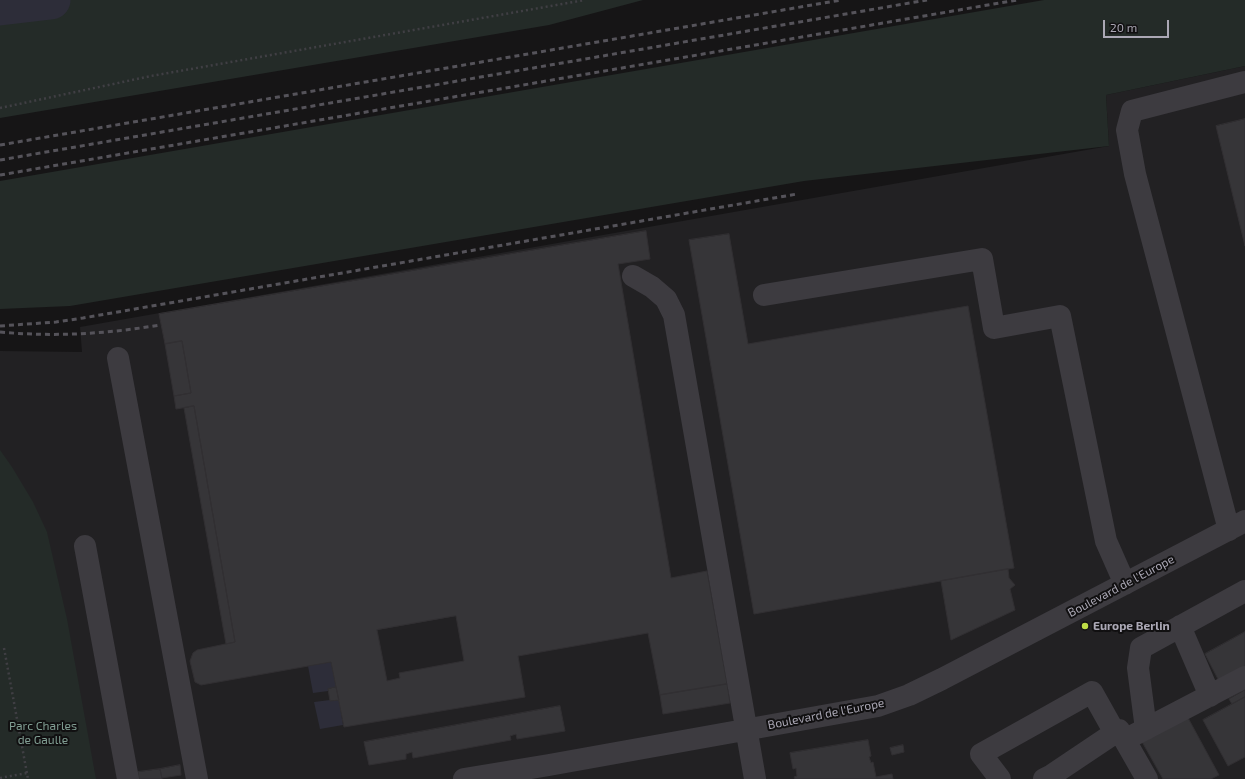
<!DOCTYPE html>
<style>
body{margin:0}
#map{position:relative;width:1245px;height:779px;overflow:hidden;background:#161516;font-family:"Exo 2",sans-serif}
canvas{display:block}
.scale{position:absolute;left:1103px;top:20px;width:66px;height:18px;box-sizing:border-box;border:2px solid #aba8b5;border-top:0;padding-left:5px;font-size:12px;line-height:14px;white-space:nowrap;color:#aba8b5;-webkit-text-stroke:3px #111011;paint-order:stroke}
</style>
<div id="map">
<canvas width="1245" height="779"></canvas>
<div class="scale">20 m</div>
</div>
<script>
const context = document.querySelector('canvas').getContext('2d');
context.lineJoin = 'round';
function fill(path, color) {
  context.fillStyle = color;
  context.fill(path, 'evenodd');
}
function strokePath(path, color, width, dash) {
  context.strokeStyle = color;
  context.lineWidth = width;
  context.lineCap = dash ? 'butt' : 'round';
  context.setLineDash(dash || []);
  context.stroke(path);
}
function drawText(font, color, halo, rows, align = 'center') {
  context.font = font + ' "Exo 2",sans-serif';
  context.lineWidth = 4;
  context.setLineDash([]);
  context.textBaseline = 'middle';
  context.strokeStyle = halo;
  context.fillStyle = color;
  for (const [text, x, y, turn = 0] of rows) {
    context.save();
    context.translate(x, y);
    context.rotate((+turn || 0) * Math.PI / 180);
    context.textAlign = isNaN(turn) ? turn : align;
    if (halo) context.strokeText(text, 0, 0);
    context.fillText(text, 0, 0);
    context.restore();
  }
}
fill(new Path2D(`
 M1245 66V779H0V351L82 352 80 327 1109 146 1106 95Z`), '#222123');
fill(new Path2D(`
 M0 0H643L549 25 0 118Z
 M1044 0H1245V66L1106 95 1109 146 804 181 70 306 0 309V181Z
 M0 450 12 467 33 502 47 532 67 619 96 779H0Z`), '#242b28');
fill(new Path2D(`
 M331 662 336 687 328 689V691L313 693 308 666Z
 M330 700 331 701 339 700 343 725 320 729 314 702Z`), '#2d2d39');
strokePath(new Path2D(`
 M0 6 51 0`), '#2d2d39', 39);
const building = new Path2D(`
 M1245 119V246L1216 126Z
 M646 231 650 259 618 264 671 578 707 571 727 684 660 695 648 633 518 656 525 697 344 727 331 662 201 685 195 682 190 661 193 653 197 650 235 642 194 406 176 409 174 396 191 393 182 341 165 344 159 314ZM456 616 464 661 399 673 400 678 387 681 377 630Z
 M729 234 748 344 968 306 1014 568 754 614 689 240Z
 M182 341 191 393 174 396 165 344Z
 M194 406 235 642 226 644 184 408Z
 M1008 569 1009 578 1015 585 1010 589 1015 610 951 640 941 581Z
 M1245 632V667L1219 681 1205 654Z
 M727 684 730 703 663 714 660 695Z
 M336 687 339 700 330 701 328 689Z
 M1245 690V697L1232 704 1229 699Z
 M1245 697V757L1228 766 1203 720Z
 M560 706 565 731 517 739 516 734 510 736 511 740 413 758 412 752 406 754V759L369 765 364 742Z
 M1187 716 1219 775 1211 779H1163L1141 740Z
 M868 740 871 756 869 757 871 763 873 762 876 777 892 774 893 779H795L794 777 797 776 796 768 793 769 790 753Z
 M903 745 904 752 892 755 890 748Z
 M180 765 181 775 162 778 160 769Z
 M160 769 162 779H139L138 772Z`);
fill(building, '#363538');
strokePath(building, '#312f32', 1);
strokePath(new Path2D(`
 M0 108 151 76 585 0
 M4 648 28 779
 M0 778 27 773`), '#403f44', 2.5, [2, 3]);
strokePath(new Path2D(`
 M633 276 652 287 666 299 674 315 755 779
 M764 295 982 259 994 328 1060 316 1106 541 1125 584
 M118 358 197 779
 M1229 530 1135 174 1127 130 1132 111 1245 82
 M85 546 128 779
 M1180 626 1210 696
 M1146 729 1138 668 1141 648 1245 591
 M1134 735 1245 677
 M464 779 549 765 878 706 909 695 942 679 1245 521
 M1000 779 981 754 1092 692 1115 733
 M1044 779 1052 775 1119 730 1147 779`), '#3d3b40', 22);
strokePath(new Path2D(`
 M0 145 841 0
 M0 160 927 0
 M0 175 1017 0
 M0 326 56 322 83 318 797 194
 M0 332C54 337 106 334 160 325`), '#55535a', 3, [5, 4]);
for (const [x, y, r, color] of [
 [1085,626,4,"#bedd46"]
]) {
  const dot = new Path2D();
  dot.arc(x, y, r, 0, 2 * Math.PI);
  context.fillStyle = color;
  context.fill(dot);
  strokePath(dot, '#111011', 1.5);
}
drawText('12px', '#aba8b5', '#111011', [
 ["Boulevard de l'Europe",1121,586,-28],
 ["Boulevard de l'Europe",826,714,-11]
]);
drawText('bold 12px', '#aba8b5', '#111011', [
 ["Europe Berlin",1093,626]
], 'left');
drawText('12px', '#819e93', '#111011', [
 ["Parc Charles",43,726],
 ["de Gaulle",43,740]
]);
</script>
